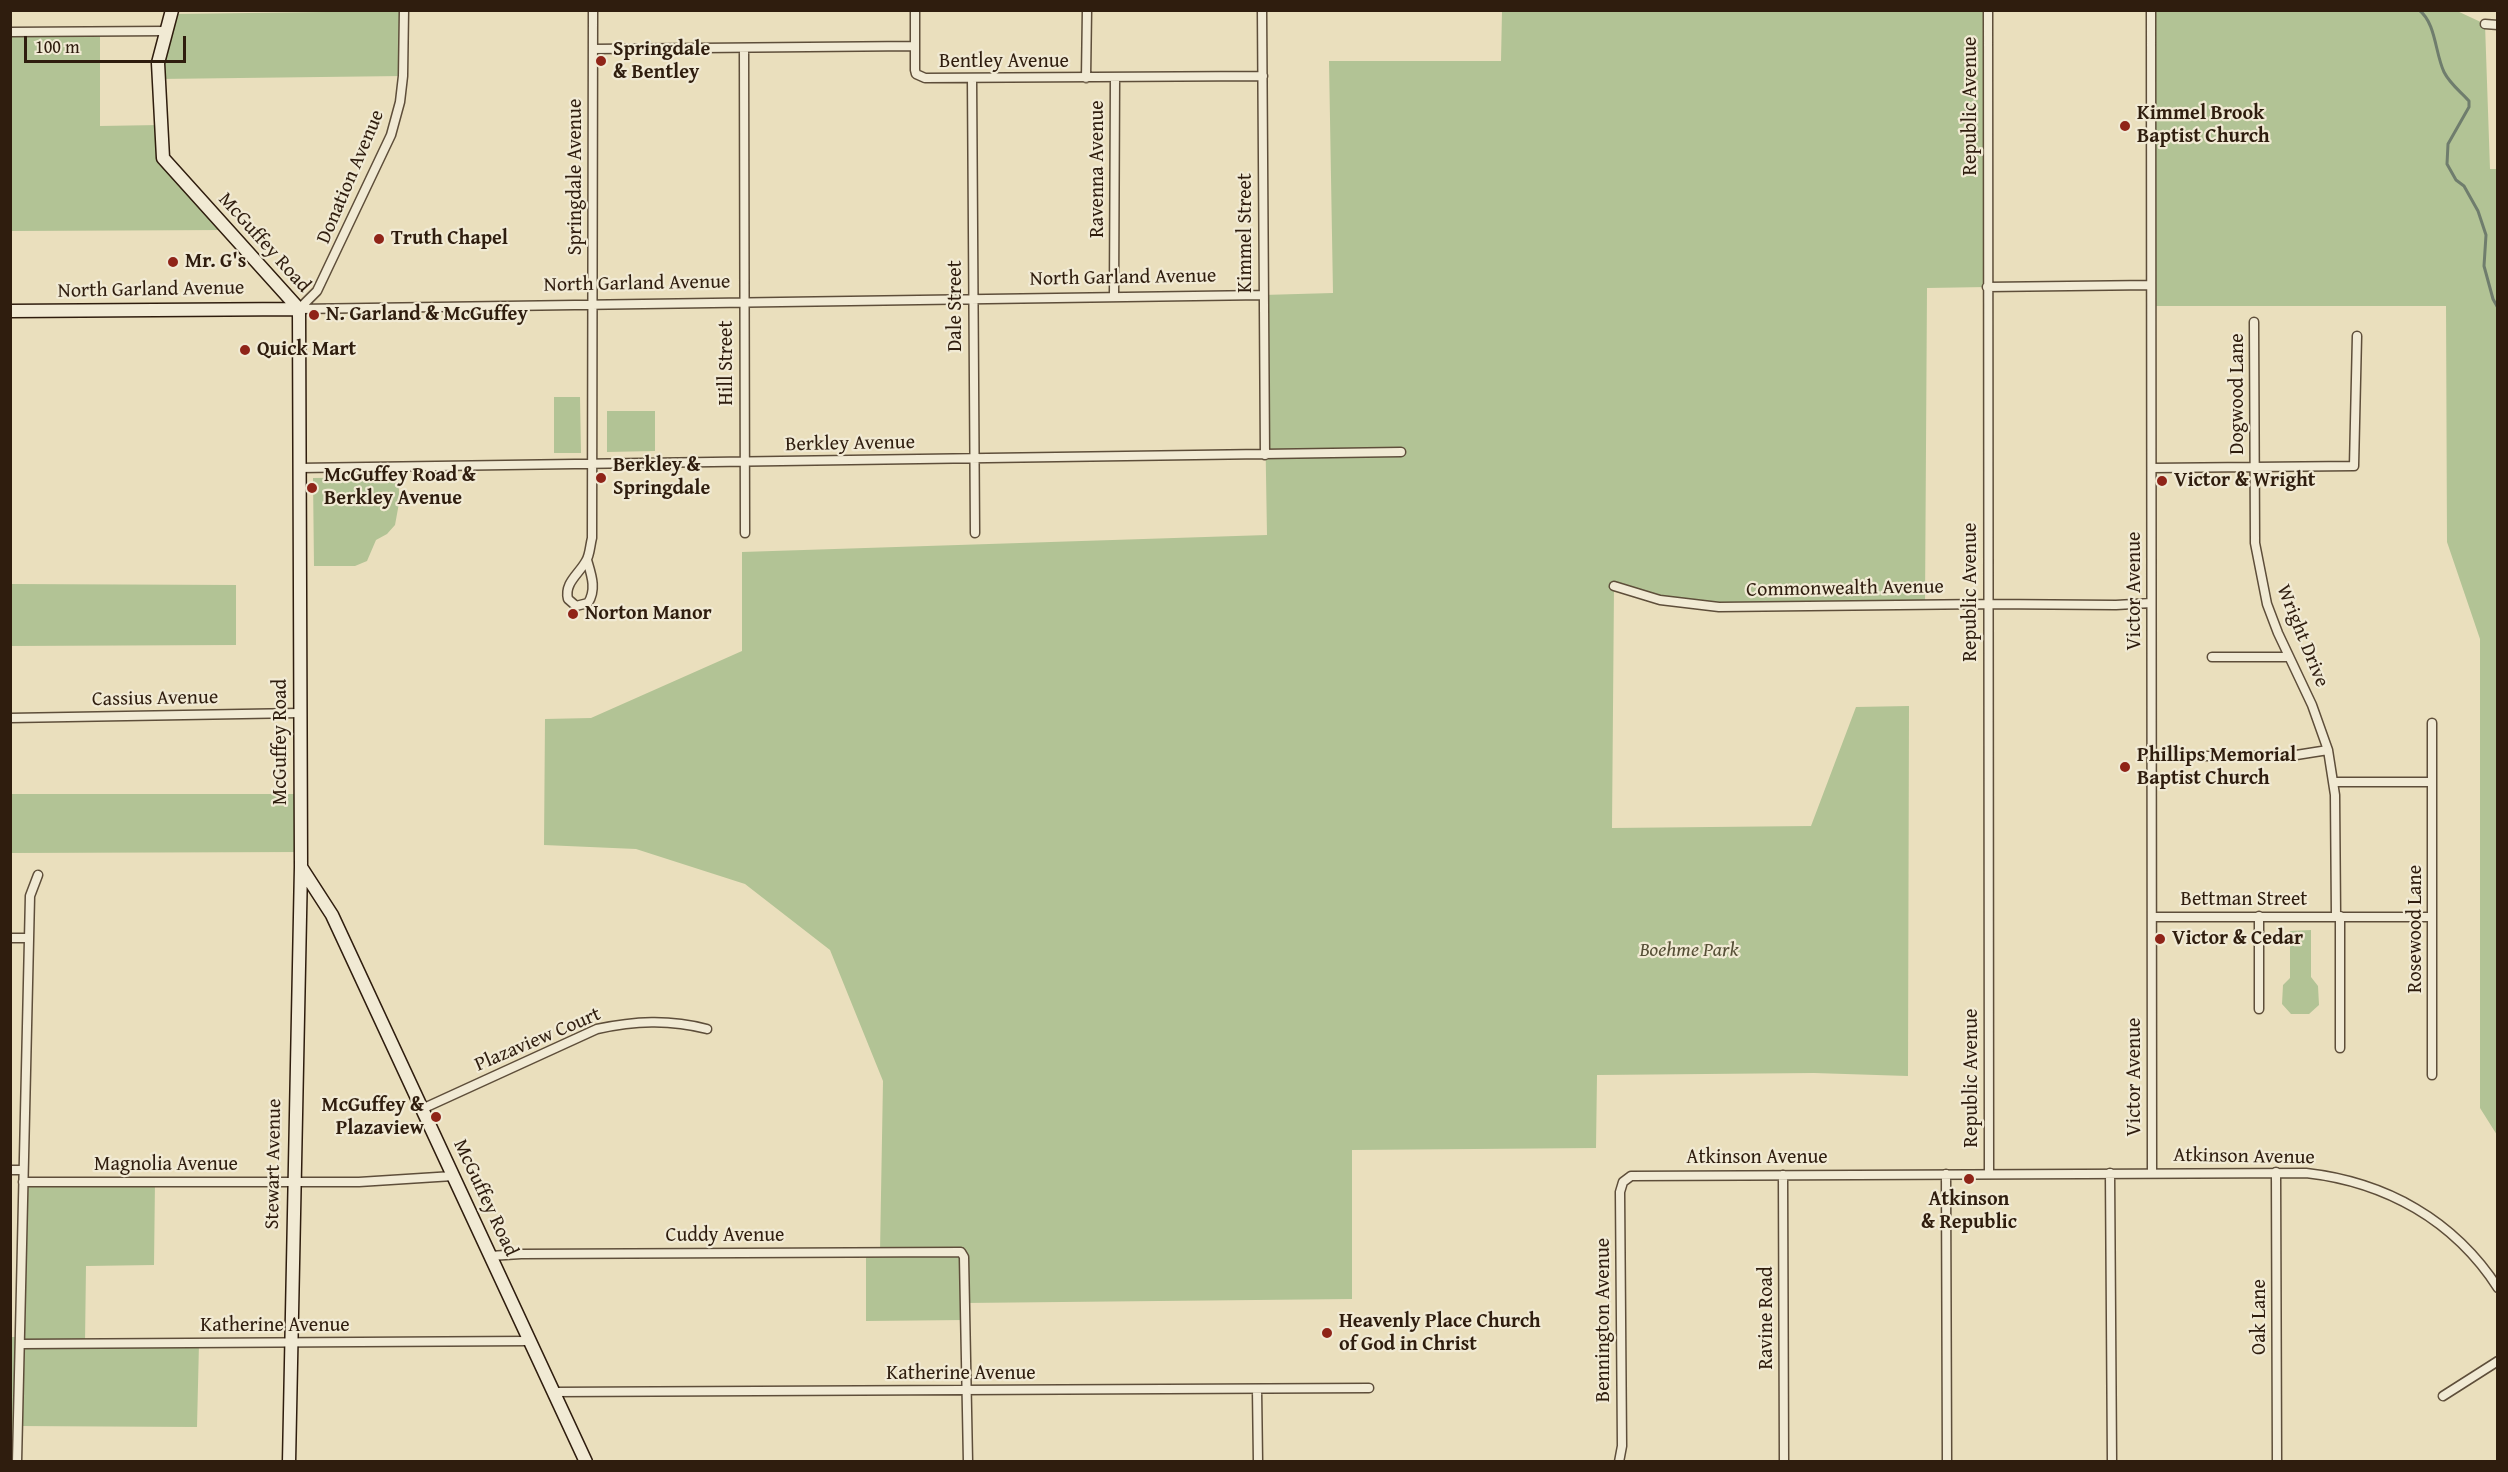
<!DOCTYPE html>
<style>
body{margin:0}
#map{position:relative;width:2508px;height:1472px;overflow:hidden;background:#eadfbd;font-family:"Gentium Book Plus",serif}
canvas{display:block}
.frame{position:absolute;inset:0;border:12px solid #2f1d0e;pointer-events:none}
.scale{position:absolute;left:24px;top:36px;width:162px;height:27px;box-sizing:border-box;border:3px solid #2f1d0e;border-top:0;padding-left:8px;font-size:18px;line-height:21px;white-space:nowrap;color:#2f1d0e;-webkit-text-stroke:4px #f1ead4;paint-order:stroke}
</style>
<div id="map">
<canvas width="2508" height="1472"></canvas>
<div class="frame"></div>
<div class="scale">100 m</div>
</div>
<script>
const context = document.querySelector('canvas').getContext('2d');
context.lineJoin = 'round';
function fill(path, color) {
  context.fillStyle = color;
  context.fill(path, 'evenodd');
}
function strokePath(path, color, width, dash) {
  context.strokeStyle = color;
  context.lineWidth = width;
  context.lineCap = dash ? 'butt' : 'round';
  context.setLineDash(dash || []);
  context.stroke(path);
}
function drawText(font, color, halo, rows, align = 'center') {
  context.font = font + ' "Gentium Book Plus",serif';
  context.lineWidth = 4.5;
  context.setLineDash([]);
  context.textBaseline = 'middle';
  context.strokeStyle = halo;
  context.fillStyle = color;
  for (const [text, x, y, turn = 0] of rows) {
    context.save();
    context.translate(x, y);
    context.rotate((+turn || 0) * Math.PI / 180);
    context.textAlign = isNaN(turn) ? turn : align;
    if (halo) context.strokeText(text, 0, 0);
    context.fillText(text, 0, 0);
    context.restore();
  }
}
fill(new Path2D(`
 M2455 10 2485 24 2490 169H2498L2497 1135 2480 1108V639L2447 542 2446 306H2151V11Z
 M404 11 403 76 158 79 171 14Z
 M1502 11H1988L1987 287 1927 288 1925 605H1688L1614 587 1612 828 1811 826 1856 707 1909 706 1908 1076 1814 1073 1597 1075 1596 1148 1352 1150V1299L965 1303V1320L866 1321V1252H880L883 1081 830 950 745 884 636 849 544 845 545 719 591 718 742 651V552L1267 535 1263 295 1333 293 1329 61H1501Z
 M10 32H100V126L160 125 161 153 226 230 11 231Z
 M554 397H580L581 453H554Z
 M607 411H655V451L607 452Z
 M399 477V503L395 525 387 534 376 540 367 561 355 566H314L313 478Z
 M11 584 236 585V645L11 646Z
 M10 794H301V852L11 853Z
 M2311 930V977L2318 986 2319 1005 2309 1014H2291L2282 1004 2283 985 2290 978V931Z
 M155 1181 154 1265 86 1266 85 1343H199L197 1427 18 1426 17 1461H11L10 1337H20L23 1182Z`), '#b2c395');
strokePath(new Path2D(`
 M2419 10C2436 23 2435 53 2444 72 2450 84 2460 91 2469 101V107L2448 144 2447 164 2456 180 2464 186 2478 211 2486 235 2484 266 2493 299 2498 308`), '#6f7d6d', 3);
const street = new Path2D(`
 M915 10V70L916 74 925 78 1263 76
 M1262 10 1265 455
 M1988 10 1989 1174
 M2151 10 2152 1172
 M2485 24 2498 25
 M10 32 167 31
 M593 49 915 46
 M744 49 745 533
 M972 78 975 533
 M1086 78 1087 10
 M1987 287 2151 285
 M1114 297 1115 77
 M299 309 1263 295
 M299 309 317 291 391 135 400 102 403 76 404 10
 M2254 322 2255 543 2267 604 2278 633 2312 705 2328 750 2335 795 2336 916
 M299 468 1401 452
 M2152 468 2354 466 2357 336
 M587 560C591 574 597 589 588 603L576 606 568 599C564 583 579 574 586 561 590 555 590 545 592 538L593 10
 M1614 586 1660 600 1719 607 1987 604 2116 605 2151 603
 M2212 657H2289
 M10 718 300 713
 M2188 756H2290L2328 750
 M2333 782H2432
 M2152 917H2432
 M10 938H28
 M2259 1009V916
 M2340 1048V916
 M2432 1075V723
 M422 1109 597 1029C634 1021 669 1019 707 1029
 M10 1170H23
 M2276 1172 2277 1462
 M2110 1173 2112 1462
 M1946 1174 1947 1462
 M1783 1175 1784 1462
 M23 1182H359L453 1176
 M490 1256 521 1254 961 1252 964 1257 968 1462
 M20 1344 529 1341
 M1257 1389 1258 1462
 M554 1392 1369 1388
 M2443 1396 2498 1361
 M17 1462 30 896 38 875
 M1619 1462 1622 1446 1620 1192 1623 1182 1631 1176 2306 1173C2386 1182 2454 1220 2498 1288`);
const secondary = new Path2D(`
 M172 10 158 63 163 158 299 309 301 867 289 1462
 M10 311 299 309
 M301 867 332 915 586 1462`);
strokePath(street, '#5e4e3a', 11);
strokePath(secondary, '#2f1d0e', 15);
strokePath(street, '#f1ead4', 8);
strokePath(secondary, '#f1ead4', 12);
for (const [x, y, r, color] of [
 [601,61,6,"#8f2418"],
 [2125,126,6,"#8f2418"],
 [379,239,6,"#8f2418"],
 [173,262,6,"#8f2418"],
 [314,315,6,"#8f2418"],
 [245,350,6,"#8f2418"],
 [601,478,6,"#8f2418"],
 [2162,481,6,"#8f2418"],
 [312,488,6,"#8f2418"],
 [573,614,6,"#8f2418"],
 [2125,767,6,"#8f2418"],
 [2160,939,6,"#8f2418"],
 [436,1117,6,"#8f2418"],
 [1969,1179,6,"#8f2418"],
 [1327,1333,6,"#8f2418"]
]) {
  const dot = new Path2D();
  dot.arc(x, y, r, 0, 2 * Math.PI);
  context.fillStyle = color;
  context.fill(dot);
  strokePath(dot, '#f1ead4', 2);
}
drawText('bold 20px', '#2f1d0e', '#f1ead4', [
 ["Springdale",613,50],
 ["& Bentley",613,73],
 ["Kimmel Brook",2137,114],
 ["Baptist Church",2137,137],
 ["Truth Chapel",391,239],
 ["Mr. G's",185,262],
 ["N. Garland & McGuffey",326,315],
 ["Quick Mart",257,350],
 ["Berkley &",613,466],
 ["Springdale",613,489],
 ["McGuffey Road &",324,476],
 ["Berkley Avenue",324,499],
 ["Victor & Wright",2174,481],
 ["Norton Manor",585,614],
 ["Phillips Memorial",2137,756],
 ["Baptist Church",2137,779],
 ["Victor & Cedar",2172,939],
 ["McGuffey &",424,1106,"right"],
 ["Plazaview",424,1129,"right"],
 ["Atkinson",1969,1200,"center"],
 ["& Republic",1969,1223,"center"],
 ["Heavenly Place Church",1339,1322],
 ["of God in Christ",1339,1345]
], 'left');
drawText('20px', '#2f1d0e', '#f1ead4', [
 ["Bentley Avenue",1004,62],
 ["Republic Avenue",1971,106,-90],
 ["Ravenna Avenue",1098,169,-90],
 ["Donation Avenue",351,177,-67],
 ["Springdale Avenue",576,177,-90],
 ["Kimmel Street",1246,233,-90],
 ["McGuffey Road",264,243,48],
 ["North Garland Avenue",1123,278,-1],
 ["North Garland Avenue",637,284,-1],
 ["North Garland Avenue",151,290,-1],
 ["Dale Street",956,306,-90],
 ["Hill Street",727,363,-90],
 ["Dogwood Lane",2238,394,-90],
 ["Berkley Avenue",850,444,-1],
 ["Commonwealth Avenue",1845,589,-1],
 ["Victor Avenue",2135,591,-90],
 ["Republic Avenue",1971,592,-90],
 ["Wright Drive",2302,636,68],
 ["Cassius Avenue",155,699,-1],
 ["McGuffey Road",281,742,-90],
 ["Bettman Street",2244,900],
 ["Rosewood Lane",2416,929,-90],
 ["Plazaview Court",538,1040,-23],
 ["Victor Avenue",2135,1077,-90],
 ["Republic Avenue",1972,1078,-90],
 ["Atkinson Avenue",2244,1157,1],
 ["Atkinson Avenue",1757,1158],
 ["Stewart Avenue",274,1164,-89],
 ["Magnolia Avenue",166,1165],
 ["McGuffey Road",485,1198,65],
 ["Cuddy Avenue",725,1236],
 ["Oak Lane",2260,1317,-90],
 ["Ravine Road",1767,1318,-90],
 ["Bennington Avenue",1604,1320,-90],
 ["Katherine Avenue",275,1326],
 ["Katherine Avenue",961,1374]
]);
drawText('italic 20px', '#564f36', '#f1ead4', [
 ["Boehme Park",1689,951]
]);
</script>
